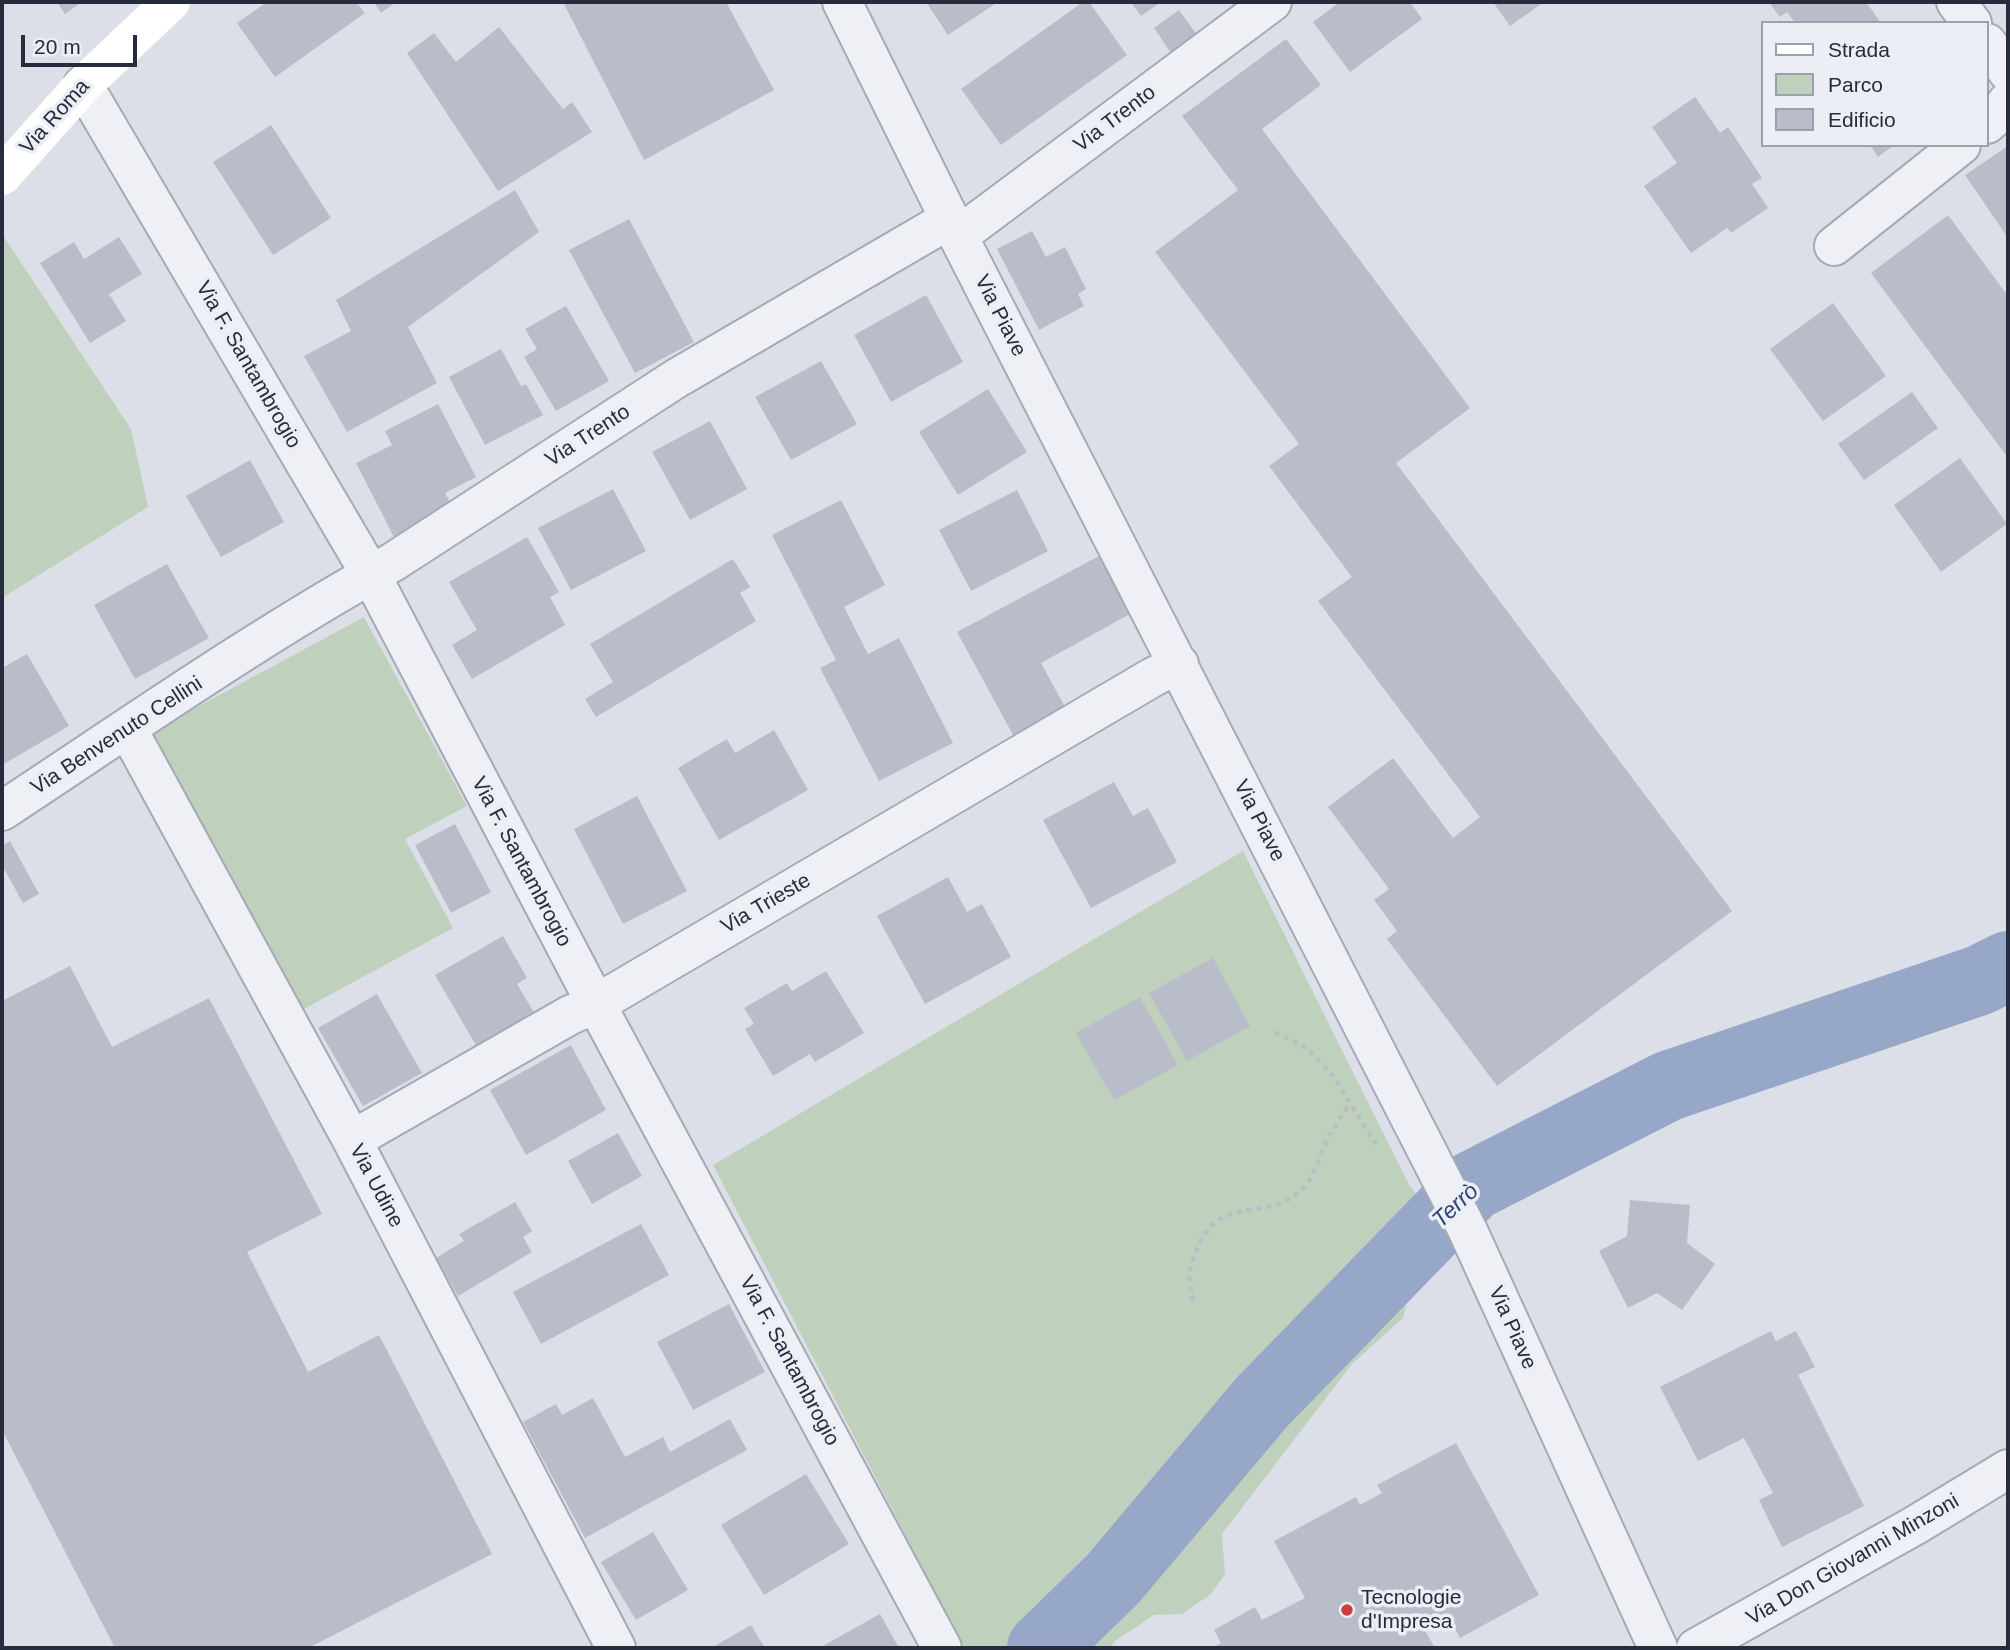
<!DOCTYPE html>
<meta charset="utf-8">
<style>
body{margin:0}
#map{position:relative;width:2010px;height:1650px;overflow:hidden;background:#dcdfe7;font-family:Arial,sans-serif}
canvas{display:block}
.frame{position:absolute;inset:0;border:4px solid #262b3d;pointer-events:none}
.legend{position:absolute;left:1761px;top:21px;width:228px;height:126px;box-sizing:border-box;background:#ebeef4;border:2px solid #9ca0ab;margin:0;padding:9px 12px;list-style:none;font-size:21px;color:#262b3d}
.legend li{display:flex;align-items:center;gap:14px;height:35px}
.legend b{width:35px;border:2px solid #9ca0ab}
.scale{position:absolute;left:21px;top:35px;width:116px;height:32px;box-sizing:border-box;border:4px solid #262b3d;border-top:0;padding-left:9px;font-size:21px;line-height:24px;white-space:nowrap;color:#262b3d;-webkit-text-stroke:5px #ebeef4;paint-order:stroke}
</style>
<div id="map">
<canvas width="2010" height="1650"></canvas>
<div class="frame"></div>
<ul class="legend">
<li><b style="height:9px;background:#fff"></b>Strada</li>
<li><b style="height:19px;background:#bfd1bd"></b>Parco</li>
<li><b style="height:19px;background:#b9bdc9"></b>Edificio</li>
</ul>
<div class="scale">20 m</div>
</div>
<script>
const context = document.querySelector('canvas').getContext('2d');
context.lineJoin = 'round';
function fill(path, color) {
  context.fillStyle = color;
  context.fill(path, 'evenodd');
}
function strokePath(path, color, width, dash) {
  context.strokeStyle = color;
  context.lineWidth = width;
  context.lineCap = dash ? 'butt' : 'round';
  context.setLineDash(dash || []);
  context.stroke(path);
}
function drawText(font, color, halo, rows, align = 'center') {
  context.font = font + ' Arial,sans-serif';
  context.lineWidth = 7;
  context.setLineDash([]);
  context.textBaseline = 'middle';
  context.strokeStyle = halo;
  context.fillStyle = color;
  for (const [text, x, y, turn = 0] of rows) {
    context.save();
    context.translate(x, y);
    context.rotate((+turn || 0) * Math.PI / 180);
    context.textAlign = isNaN(turn) ? turn : align;
    if (halo) context.strokeText(text, 0, 0);
    context.fillText(text, 0, 0);
    context.restore();
  }
}
fill(new Path2D(`
 M2 234 131 429 148 507 2 598Z
 M364 617 467 806 405 839 453 928 302 1010 151 732Z
 M1243 851 1408 1183 1431 1216 1208 1435 1193 1461 1157 1484 1118 1526 1109 1568 1036 1639 1011 1648H964L713 1165Z
 M1419 1256 1403 1318 1352 1364 1222 1534 1225 1574 1211 1594 1182 1614 1154 1615 1115 1641 1109 1648H1064L1117 1590 1240 1439Z`), '#bfd1bd');
strokePath(new Path2D(`
 M1042 1648 1113 1579 1262 1402 1472 1186 1668 1086 1980 980 2008 966`), '#96a7c8', 70);
fill(new Path2D(`
 M57 2H82L65 14Z
 M267 2H356L365 13 275 77 237 23Z
 M374 2H396L381 13Z
 M563 2H726L774 90 644 160Z
 M926 2H998L948 35Z
 M1083 2H1089L1127 55 1001 145 961 89Z
 M1131 2H1161L1141 16Z
 M1340 2H1410L1422 19 1350 72 1313 22Z
 M1493 2H1544L1510 26Z
 M1769 2H1866L1881 23H1795L1787 12 1780 17Z
 M1179 10 1197 35 1171 53 1154 28Z
 M499 27 563 109 572 102 592 132 498 191 407 53 434 33 456 62Z
 M1286 39 1321 85 1262 129 1470 408 1396 463 1732 911 1497 1086 1387 939 1397 931 1374 900 1389 889 1328 807 1393 758 1453 838 1480 817 1318 601 1352 577 1269 466 1299 444 1155 252 1238 190 1182 116Z
 M1695 97 1720 133 1728 127 1762 178 1752 184 1768 208 1731 233 1727 228 1691 253 1644 186 1677 163 1652 127Z
 M271 125 331 218 273 255 213 162Z
 M1870 145H1894L1878 157Z
 M2008 146V238L1965 175Z
 M515 190 539 232 408 327 437 383 347 432 304 356 351 331 336 300Z
 M1948 215 2008 296V458L1871 273Z
 M629 219 694 342 635 373 569 250Z
 M1032 231 1046 257 1065 247 1086 289 1078 294 1084 306 1039 330 997 249Z
 M119 237 142 274 109 294 126 321 90 343 40 263 74 242 84 259Z
 M926 295 963 362 891 402 854 335Z
 M1833 303 1886 376 1823 421 1770 349Z
 M566 306 609 381 556 411 524 357 537 349 525 329Z
 M501 349 521 386 526 384 543 415 485 445 449 377Z
 M821 361 857 424 791 460 755 397Z
 M988 389 1027 452 958 495 919 432Z
 M1912 392 1938 428 1864 480 1838 444Z
 M438 404 476 477 445 493 453 507 394 537 356 463 392 445 385 431Z
 M710 421 747 489 690 520 652 452Z
 M1960 458 2007 524 1941 572 1894 505Z
 M250 460 284 522 221 557 186 496Z
 M613 489 646 551 571 590 538 528Z
 M1017 490 1048 551 971 591 939 530Z
 M841 500 885 585 844 607 868 654 899 638 953 743 879 781 820 668 836 660 772 535Z
 M527 537 559 592 550 597 565 625 472 679 452 645 477 630 449 582Z
 M1099 556 1130 614 1041 663 1065 707 1013 735 957 632Z
 M733 559 750 587 740 593 756 621 596 717 585 699 613 682 590 644Z
 M167 564 209 638 135 679 94 605Z
 M27 654 69 726 2 765V668Z
 M774 730 808 790 719 840 678 768 727 739 735 753Z
 M1114 782 1133 816 1148 808 1177 862 1091 908 1043 820Z
 M637 796 687 891 623 924 574 829Z
 M455 824 491 892 451 913 415 845Z
 M10 841 39 894 23 903 2 865V846Z
 M948 877 967 912 982 904 1011 957 925 1004 877 916Z
 M503 936 527 978 517 984 535 1014 477 1047 435 975Z
 M1213 958 1250 1026 1187 1061 1149 993Z
 M70 966 112 1047 209 998 322 1214 247 1252 308 1372 379 1335 492 1554 308 1648H115L2 1430V1001Z
 M826 971 864 1033 815 1062 810 1054 773 1076 745 1029 754 1024 744 1008 787 983 792 991Z
 M377 994 422 1073 363 1106 318 1028Z
 M1140 997 1178 1065 1114 1100 1076 1033Z
 M571 1045 606 1110 526 1155 490 1090Z
 M618 1133 642 1176 592 1204 568 1161Z
 M1630 1200 1690 1205 1687 1243 1715 1264 1682 1310 1657 1293 1628 1308 1599 1251 1627 1236Z
 M515 1202 532 1231 523 1237 532 1252 458 1296 436 1258 464 1241 459 1234Z
 M641 1224 669 1275 541 1344 513 1292Z
 M729 1304 765 1372 693 1410 657 1342Z
 M1771 1331 1776 1341 1796 1331 1815 1367 1798 1375 1864 1506 1782 1547 1759 1500 1773 1493 1744 1438 1698 1461 1660 1387Z
 M593 1398 625 1457 663 1437 670 1452 730 1419 747 1450 585 1538 523 1422 556 1404 562 1415Z
 M1456 1443 1539 1595 1460 1638 1447 1614 1423 1627 1435 1648H1212L1221 1643 1214 1630 1255 1607 1262 1620 1305 1598 1274 1541 1356 1497 1360 1505 1382 1493 1377 1485Z
 M806 1474 849 1544 764 1595 721 1525Z
 M653 1532 688 1590 636 1620 601 1562Z
 M880 1614 899 1648H819Z
 M751 1625 765 1648H711Z`), '#b9bdc9');
const street = new Path2D(`
 M842 2 958 236 1468 1231 1658 1648
 M1956 2 1972 23
 M1987 43 2008 72
 M83 85 371 575 596 1004 942 1648
 M1987 124 1999 113 2008 101
 M958 236 1272 2
 M1834 246 1961 145
 M127 728 352 1140 616 1648
 M2 811C131 726 258 637 393 562L677 378 950 219
 M352 1140 570 1015 596 1004 1153 677 1179 664
 M1696 1648 1914 1526 2008 1469`);
strokePath(street, '#a5a9b4', 42);
strokePath(new Path2D(`
 M1275 1032 1308 1049 1333 1076 1377 1146
 M1193 1301C1188 1274 1187 1275 1197 1249 1220 1193 1262 1223 1299 1192 1314 1180 1319 1156 1327 1140 1334 1128 1342 1116 1350 1103`), '#bbbdc5', 4.5, [5, 5]);
strokePath(street, '#eff0f5', 38);
strokePath(new Path2D(`
 M2 176 83 85 171 2`), '#fff', 38);
for (const [x, y, r, color] of [
 [1347,1610,7,"#d03d3e"]
]) {
  const dot = new Path2D();
  dot.arc(x, y, r, 0, 2 * Math.PI);
  context.fillStyle = color;
  context.fill(dot);
  strokePath(dot, '#ebeef4', 2.5);
}
drawText('21px', '#262b3d', '#ebeef4', [
 ["Via Roma",55,117,-48],
 ["Via Trento",1115,119,-37],
 ["Via Piave",1000,316,63],
 ["Via F. Santambrogio",248,365,60],
 ["Via Trento",588,436,-33],
 ["Via Benvenuto Cellini",117,736,-33],
 ["Via Piave",1259,821,63],
 ["Via F. Santambrogio",521,862,62],
 ["Via Trieste",766,904,-30],
 ["Via Udine",376,1186,62],
 ["Via Piave",1512,1328,66],
 ["Via F. Santambrogio",789,1361,62],
 ["Via Don Giovanni Minzoni",1853,1560,-30]
]);
drawText('21px', '#262b3d', '#ebeef4', [
 ["Tecnologie",1361,1598],
 ["d'Impresa",1361,1622]
], 'left');
drawText('italic 23px', '#2f4471', '#ebeef4', [
 ["Terrò",1456,1206,-43]
]);
</script>
